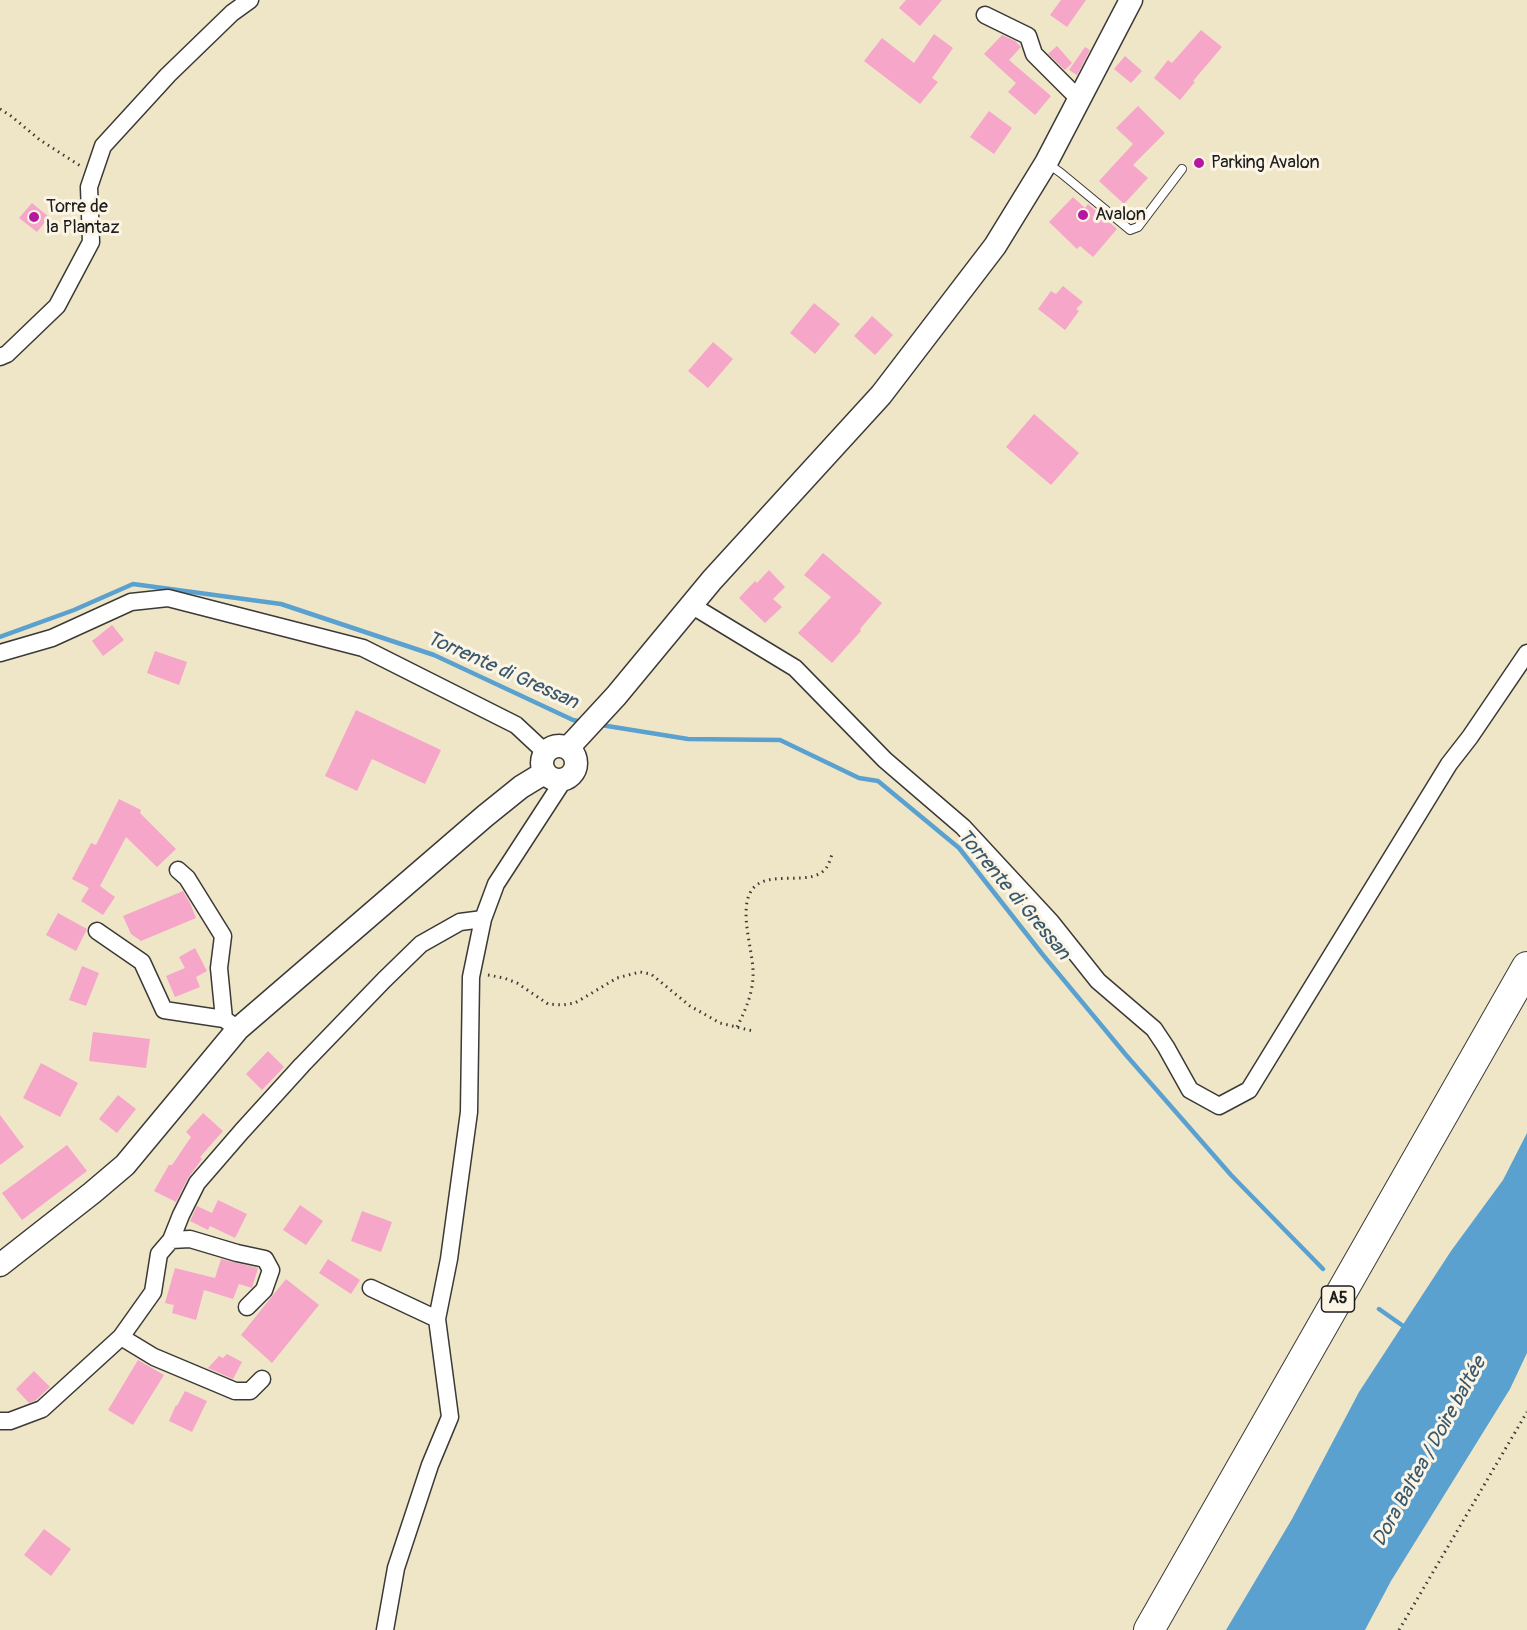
<!DOCTYPE html>
<meta charset="utf-8">
<style>
body{margin:0}
canvas{display:block;background:#efe6c8}
</style>
<canvas width="1527" height="1630"></canvas>
<script>
const context = document.querySelector('canvas').getContext('2d');
context.lineJoin = 'round';
function fill(path, color) {
  context.fillStyle = color;
  context.fill(path, 'evenodd');
}
function strokePath(path, color, width, dash) {
  context.strokeStyle = color;
  context.lineWidth = width;
  context.lineCap = dash ? 'butt' : 'round';
  context.setLineDash(dash || []);
  context.stroke(path);
}
function drawText(font, color, halo, rows, align = 'center') {
  context.font = font + ' Pangolin,sans-serif';
  context.lineWidth = 6;
  context.setLineDash([]);
  context.textBaseline = 'middle';
  context.strokeStyle = halo;
  context.fillStyle = color;
  for (const [text, x, y, turn = 0] of rows) {
    context.save();
    context.translate(x, y);
    context.rotate((+turn || 0) * Math.PI / 180);
    context.textAlign = isNaN(turn) ? turn : align;
    if (halo) context.strokeText(text, 0, 0);
    context.fillText(text, 0, 0);
    context.restore();
  }
}
fill(new Path2D(`
 M1527 1133V1353L1510 1389 1391 1581 1365 1630H1226L1292 1519 1359 1392 1451 1251 1503 1180Z`), '#5aa1d0');
strokePath(new Path2D(`
 M0 637 74 610 133 584 281 604 434 655 573 720 584 722
 M601 725 688 739 780 740 859 778 878 781 959 848 1043 955 1126 1055 1231 1175 1323 1269
 M1379 1309 1406 1328`), '#5aa1d0', 4.5);
fill(new Path2D(`
 M906 0H942L920 26 899 8Z
 M1061 0H1086L1067 27 1050 15Z
 M1201 30 1222 47 1193 81 1195 82 1180 100 1154 78 1168 60 1172 63Z
 M934 34 953 48 932 78 938 82 920 104 864 61 882 38 914 63Z
 M1002 35 1015 41 1021 47 1009 60 1051 96 1035 115 1008 92 1016 83 984 54Z
 M1057 46 1072 63 1065 70 1048 54Z
 M1085 47 1090 50 1077 75 1069 70Z
 M1125 56 1142 71 1131 83 1114 69Z
 M1138 106 1165 133 1133 165 1148 178 1124 204 1099 181 1133 144 1116 128Z
 M989 111 1012 128 994 154 970 137Z
 M1073 197 1085 208 1088 204 1117 229 1093 257 1080 246 1077 249 1049 222Z
 M32 203 49 217 37 232 19 218Z
 M1063 286 1083 302 1076 309 1079 311 1065 330 1038 309 1051 291 1056 294Z
 M814 303 840 324 815 354 790 333Z
 M872 316 893 335 875 355 854 336Z
 M713 342 733 359 708 388 688 371Z
 M1034 414 1079 453 1051 485 1006 447Z
 M823 553 882 603 860 629 861 631 832 663 798 633 831 597 804 575Z
 M769 570 785 587 773 599 782 607 765 623 739 598 755 581 757 583Z
 M112 625 124 640 103 656 92 641Z
 M155 651 187 662 179 685 147 673Z
 M356 710 441 750 425 784 372 759 357 791 325 776Z
 M119 799 141 810 140 813 176 849 157 867 126 837 100 886 115 897 103 915 81 901 89 888 72 879 91 843 96 845Z
 M183 891 190 903 196 918 141 941 131 934 123 916Z
 M58 913 87 929 76 951 46 935Z
 M195 948 207 971 196 977 200 987 175 997 166 976 185 968 179 957Z
 M82 966 99 973 86 1006 69 1000Z
 M93 1032 150 1039 146 1068 89 1061Z
 M268 1051 284 1067 262 1090 246 1074Z
 M41 1063 78 1083 60 1117 23 1098Z
 M118 1095 136 1109 117 1133 99 1119Z
 M203 1113 223 1131 200 1157 202 1159 188 1178 176 1202 154 1191 169 1165H172L191 1137 186 1132Z
 M0 1115 24 1147 0 1165Z
 M67 1145 87 1171 22 1220 2 1193Z
 M218 1200 247 1214 235 1238 210 1226 208 1230 190 1221 197 1206 212 1213Z
 M300 1205 323 1221 306 1245 283 1230Z
 M362 1211 392 1222 381 1252 351 1241Z
 M221 1259 258 1268 252 1288 239 1284 233 1299 204 1290 196 1320 172 1313 174 1305 165 1303 175 1268 215 1278Z
 M328 1259 360 1280 351 1294 319 1273Z
 M286 1279 319 1305 272 1363 241 1335Z
 M227 1354 242 1362 233 1379 208 1368 219 1356 223 1358Z
 M138 1360 164 1375 133 1425 108 1410Z
 M34 1371 50 1387 36 1400 29 1403 16 1389Z
 M185 1391 207 1401 192 1432 169 1421 176 1405 177 1406Z
 M44 1529 71 1549 51 1576 24 1555Z`), '#f5a6c9');
const service = new Path2D(`
 M1047 163 1061 173 1130 230 1138 227 1182 169`);
const minor = new Path2D(`
 M985 15 1028 36 1034 54 1079 99
 M0 357 7 354 57 306 91 242 89 187 103 146 168 75 232 13 250 0
 M691 605 795 668 885 760 963 827 1051 922 1098 981 1154 1029 1166 1047 1190 1090 1219 1106 1249 1090 1449 764 1470 737 1527 653
 M0 653 52 638 131 602 168 598 363 648 516 725 545 752
 M178 870 187 878 223 936 219 968 224 1019 238 1029
 M97 931 142 962 164 1010 224 1019
 M171 1240 181 1215 197 1183 242 1131 302 1065 384 980 421 944 460 922 483 919
 M371 1288 437 1319
 M121 1337 154 1357 235 1391H250L262 1379
 M0 1421H10L42 1409 121 1337 153 1292 159 1254 171 1240 190 1239 237 1253 265 1259 271 1270 264 1290 247 1307
 M385 1630 396 1568 430 1465 450 1417 437 1319 449 1259 469 1112 471 977 483 919 496 884 563 781`);
const secondary = new Path2D(`
 M542 763a17 17 0 1 1 34 0a17 17 0 1 1-34 0Z
 M568 748 616 696 712 580 881 395 995 246 1046 163 1131 0
 M0 1265 92 1193 125 1165 238 1029 485 816 521 787 544 773`);
const motorway = new Path2D(`
 M1149 1630 1527 967`);
strokePath(service, '#3c3a36', 10);
strokePath(minor, '#3c3a36', 19);
strokePath(secondary, '#3c3a36', 25);
strokePath(motorway, '#3c3a36', 32);
strokePath(new Path2D(`
 M0 109 11 116 40 140 82 167
 M488 975 504 978 517 983 548 1004 563 1005 575 1003 617 978 640 972 651 974 690 1006 720 1023 753 1031
 M737 1027C746 1009 754 991 753 970 752 948 740 913 750 893 764 865 815 891 828 865 830 861 831 856 833 852
 M1399 1630 1527 1412`), '#3c3a36', 3, [1.5, 4.5]);
strokePath(service, '#fff', 8);
strokePath(minor, '#fff', 16);
strokePath(secondary, '#fff', 22);
strokePath(motorway, '#fff', 30);
for (const [x, y, r, color] of [
 [1199,163,6,"#b5179e"],
 [1083,215,6,"#b5179e"],
 [34,217,6,"#b5179e"]
]) {
  const dot = new Path2D();
  dot.arc(x, y, r, 0, 2 * Math.PI);
  context.fillStyle = color;
  context.fill(dot);
  strokePath(dot, '#fcf5e5', 2);
}
for (const [x, y, w] of [
 [1338,1299,33]
]) {
  const box = new Path2D();
  box.roundRect(x - w / 2, y - 13, w, 26, 4.5);
  context.fillStyle = '#fcf5e5';
  context.fill(box);
  strokePath(box, '#1c1c1c', 1.5);
}
drawText('bold 16px', '#1c1c1c', null, [
 ["A5",1338,1299]
]);
drawText('18px', '#1c1c1c', '#fcf5e5', [
 ["Parking Avalon",1211,163],
 ["Torre de",46,207],
 ["la Plantaz",46,228],
 ["Avalon",1095,215]
], 'left');
drawText('italic 20px', '#38586d', '#fcf5e5', [
 ["Torrente di Gressan",502,671,24],
 ["Torrente di Gressan",1013,895,50],
 ["Dora Baltea / Doire baltée",1430,1452,-61]
]);
</script>
